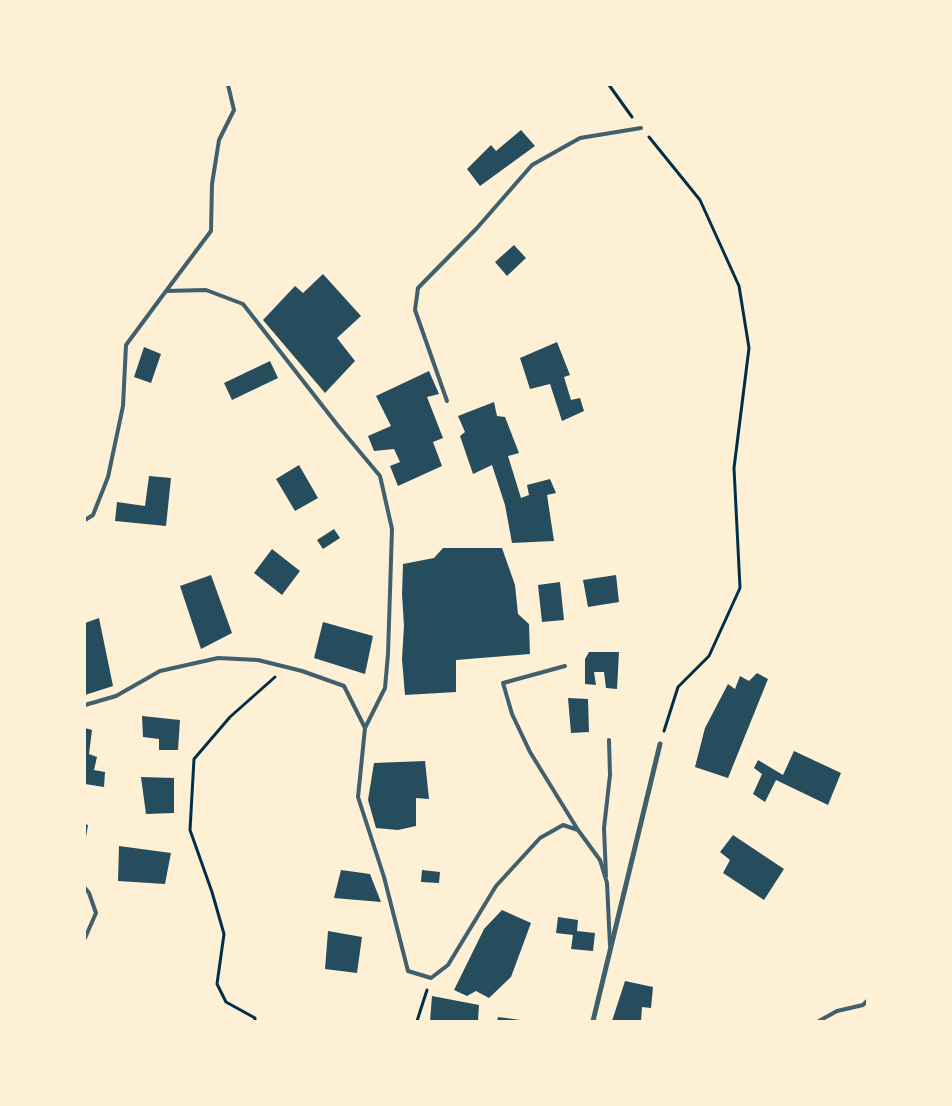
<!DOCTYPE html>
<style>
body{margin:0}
#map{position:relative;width:952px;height:1106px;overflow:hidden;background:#fdf0d5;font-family:"Open Sans",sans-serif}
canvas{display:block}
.frame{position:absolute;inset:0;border:86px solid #fdf0d5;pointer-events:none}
</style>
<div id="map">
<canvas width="952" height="1106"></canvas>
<div class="frame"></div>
</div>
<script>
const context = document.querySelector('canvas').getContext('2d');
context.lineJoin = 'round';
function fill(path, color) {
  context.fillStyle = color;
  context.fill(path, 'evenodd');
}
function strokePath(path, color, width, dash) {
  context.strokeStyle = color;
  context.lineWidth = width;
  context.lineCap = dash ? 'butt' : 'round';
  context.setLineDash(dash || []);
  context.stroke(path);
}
fill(new Path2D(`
 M521 130 535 146 480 186 467 169 491 145 496 151Z
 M514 245 526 258 507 276 495 262Z
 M323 274 361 316 337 338 355 361 325 393 263 320 295 286 303 293Z
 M557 342 570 375 564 377 571 400 580 398 584 411 562 421 550 384 530 389 520 358Z
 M144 347 161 354 151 383 134 377Z
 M270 361 278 378 232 400 224 383Z
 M429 371 439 394 427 397 443 438 433 442 442 466 398 486 390 466 400 462 394 449 374 451 368 436 391 426 376 396Z
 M494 402 497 416 505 417 519 453 508 456 521 498 529 495 527 485 550 479 556 493 547 495 554 541 512 543 505 505 492 465 473 474 460 436 465 432 458 416Z
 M299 465 318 498 295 511 276 479Z
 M149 476 171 478 166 526 115 521 117 502 145 506Z
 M334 529 340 538 323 549 317 540Z
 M443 548H502L515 585 518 614 529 624 530 654 456 660V692L405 695 402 659 404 626 402 594 403 564 434 558Z
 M272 549 300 571 282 595 254 573Z
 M211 575 232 633 201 649 180 586Z
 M616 575 619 602 588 607 583 580Z
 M560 582 564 620 542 622 538 585Z
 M99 618 113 686 85 695V623Z
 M323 622 373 636 365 674 314 658Z
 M589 652H619L617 689 606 688 604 672H594L596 685 585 684V659Z
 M757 673 768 679 728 778 695 767 705 728 728 684 735 689 740 676 749 681Z
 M568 698 588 699 589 732 571 733Z
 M142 716 180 720 178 750H159V739L143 737Z
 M85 728 92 730 89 754 97 757 94 770 105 772 104 787 85 784Z
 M794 751 841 773 828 805 776 780 765 802 753 794 762 774 754 768 758 760 783 775Z
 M425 761 429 799 416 798V826L398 830 376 828 368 800 374 763Z
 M141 777 174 778V813L146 814Z
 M85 824 88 825 86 837H85Z
 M733 835 784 869 764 900 723 873 730 860 720 852Z
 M119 846 171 853 165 884 118 881Z
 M341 870 370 874 381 902 334 898Z
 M422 870 440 872 439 883 421 882Z
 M502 910 531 923 511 977 489 998 476 991 467 996 454 990 484 929Z
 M558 917 578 920 577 931 595 933 593 951 571 949 573 935 556 933Z
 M328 931 362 937 357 973 325 969Z
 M625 981 653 987 651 1008 642 1007 641 1021H612Z
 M432 996 479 1005 478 1021H430Z
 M498 1017 521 1020V1021H497Z`), '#264d5e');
strokePath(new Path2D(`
 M609 85 632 117
 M649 137 700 200 739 286 749 348 734 468 740 588 709 656 678 687 664 731
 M255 1021V1018L226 1002 217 984 224 934 212 892 190 830 194 759 230 717 275 677
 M417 1021 427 990`), '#003049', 3);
strokePath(new Path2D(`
 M166 291 211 231 212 184 219 140 234 110 228 85
 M447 401 415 310 418 288 477 228 532 165 580 138 641 128
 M85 520 93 515 108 477 123 406 126 345 166 291 206 290 243 304 339 427 380 476 392 529 388 654 385 688 365 728 344 686 302 671 258 660 218 658 160 671 116 696 85 705
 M565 666 503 683 512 714 530 752 578 830
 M365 728 358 797 384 877 408 971 431 978 448 965 496 886 540 838 563 825 578 830 600 860 607 883 610 946
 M606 876 604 828 610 775 609 740
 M85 888 89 893 96 913 85 938
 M819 1021 837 1011 863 1005 867 1001`), '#3f606c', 4);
strokePath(new Path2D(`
 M593 1021 660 744`), '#3f606c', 5);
</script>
